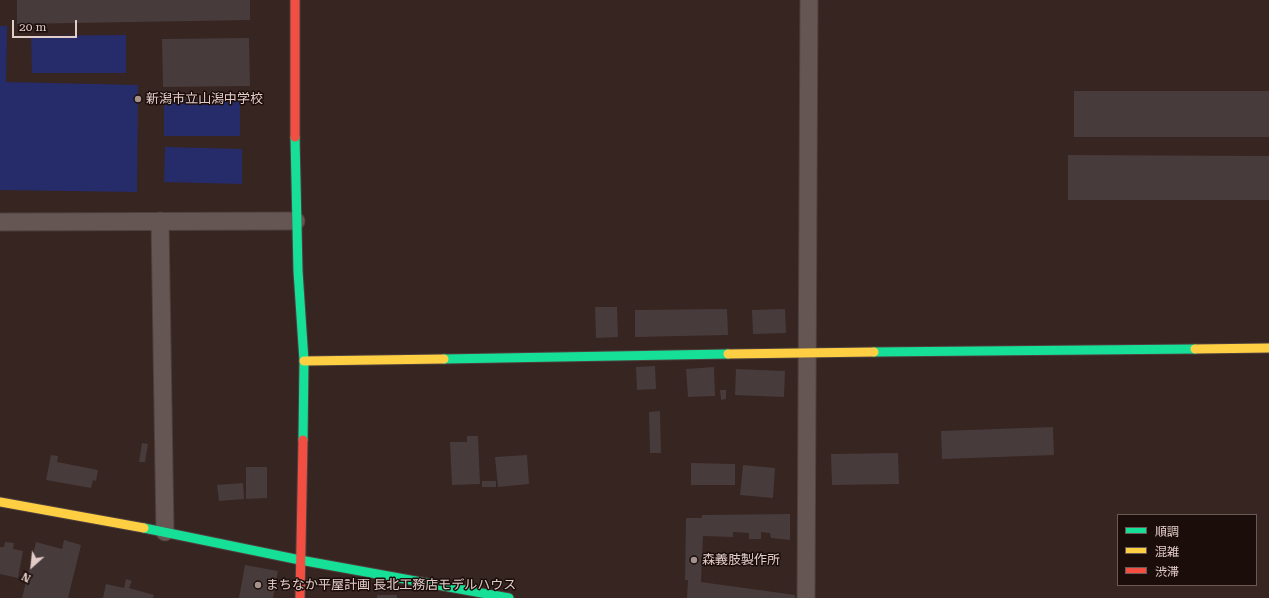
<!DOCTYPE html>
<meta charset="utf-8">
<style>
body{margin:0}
#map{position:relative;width:1269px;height:598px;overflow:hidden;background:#362520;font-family:"Roboto Serif","Noto Sans JP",serif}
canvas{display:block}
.legend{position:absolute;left:1117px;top:514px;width:140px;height:72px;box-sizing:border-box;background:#1b0d0a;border:1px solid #6b5956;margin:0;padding:5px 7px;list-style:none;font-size:12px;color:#e2ccc7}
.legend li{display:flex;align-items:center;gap:8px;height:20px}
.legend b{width:20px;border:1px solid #6b5956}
.north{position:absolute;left:12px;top:546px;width:40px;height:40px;-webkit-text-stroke:3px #1b0d0a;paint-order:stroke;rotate:207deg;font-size:11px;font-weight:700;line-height:16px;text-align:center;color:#e2ccc7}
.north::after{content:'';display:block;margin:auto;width:14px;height:18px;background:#e2ccc7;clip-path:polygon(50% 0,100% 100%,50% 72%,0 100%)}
.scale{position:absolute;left:12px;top:20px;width:65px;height:18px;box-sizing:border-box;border:2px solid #e2ccc7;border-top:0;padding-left:5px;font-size:12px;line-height:14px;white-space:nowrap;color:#e2ccc7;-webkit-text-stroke:3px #1b0d0a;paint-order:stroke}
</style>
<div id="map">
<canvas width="1269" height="598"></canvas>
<ul class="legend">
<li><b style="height:5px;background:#16e098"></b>順調</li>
<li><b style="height:5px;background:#ffcf43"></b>混雑</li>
<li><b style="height:5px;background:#f24e42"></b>渋滞</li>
</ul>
<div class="north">N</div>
<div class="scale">20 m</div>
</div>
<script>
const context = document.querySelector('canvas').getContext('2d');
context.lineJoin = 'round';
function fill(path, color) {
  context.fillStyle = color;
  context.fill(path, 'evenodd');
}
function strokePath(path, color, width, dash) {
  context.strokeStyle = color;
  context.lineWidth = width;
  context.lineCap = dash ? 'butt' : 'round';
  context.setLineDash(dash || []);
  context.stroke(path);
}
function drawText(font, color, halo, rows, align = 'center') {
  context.font = font + ' "Roboto Serif","Noto Sans JP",serif';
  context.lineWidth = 3;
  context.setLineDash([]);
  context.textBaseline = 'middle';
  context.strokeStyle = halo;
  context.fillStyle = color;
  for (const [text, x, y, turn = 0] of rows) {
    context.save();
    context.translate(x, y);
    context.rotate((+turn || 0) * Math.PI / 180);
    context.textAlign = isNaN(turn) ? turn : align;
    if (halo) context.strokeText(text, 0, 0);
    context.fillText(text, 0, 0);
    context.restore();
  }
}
fill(new Path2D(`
 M0 26H7L6 82 138 85 137 192 0 190Z
 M126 35V73H32L31 36Z
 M164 100H240V136H164Z
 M165 147 242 149V184L164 182Z`), '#262c6a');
fill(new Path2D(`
 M17 0H250V20L17 24Z
 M249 38 250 86 163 87 162 39Z
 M1074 91H1269V137H1074Z
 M1068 155 1269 156V200H1068Z
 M595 307H617L618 337 596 338Z
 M727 309 728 335 635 337V310Z
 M785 309 786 333 753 334 752 310Z
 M655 366 656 389 637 390 636 367Z
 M714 367 715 396 688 397 686 369Z
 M736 369 785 371 784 397 735 395Z
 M720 390H726V399L721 400Z
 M660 411 661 453H650L649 412Z
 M1053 427 1054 455 942 459 941 431Z
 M467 436H478L480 484 452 485 450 442H467Z
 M142 443 148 444 145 462H139Z
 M898 453 899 484 832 485 831 454Z
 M51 455 58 456 57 462 98 470 96 481 93 480 91 488 46 480Z
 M527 455 529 484 498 487 495 457Z
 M691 463 735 464V485H691Z
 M743 465 775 468 773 498 740 495Z
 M246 467H267V498L246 499Z
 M482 481H496V487H482Z
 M243 483 244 499 219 501 217 485Z
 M790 514V540L771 538 770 533 761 532V539H749V533L733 532V537L703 536 701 582 795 595V598H687L688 580H685L686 518H702V515Z
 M64 540 81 545 68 598H22L36 542 62 549Z
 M5 542 14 543 13 549 23 551 18 578 0 574V547H4Z
 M245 565 278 571 273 598H239Z
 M126 579 132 581 129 588 154 595 153 598H103L106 584 124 588Z
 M377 595H397V598H377Z`), '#483b3c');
const street = new Path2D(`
 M160 221 165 532
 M0 222 296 221
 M806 598 809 0`);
const fast = new Path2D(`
 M295 137 298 271 304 361 303 440
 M874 352 1195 349
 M444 359 728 354
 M144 528 300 560 509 598`);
const slow = new Path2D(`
 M1195 349 1269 348
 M728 354 874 352
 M304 361 444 359
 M0 502 144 528`);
const jam = new Path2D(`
 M295 0V137
 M300 598 303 440`);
strokePath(street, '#4f403d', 19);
strokePath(fast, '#4f403d', 11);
strokePath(slow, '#4f403d', 11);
strokePath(jam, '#4f403d', 11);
strokePath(street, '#655653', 17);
strokePath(fast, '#16e098', 9);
strokePath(slow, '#ffcf43', 9);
strokePath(jam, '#f24e42', 9);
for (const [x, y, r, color] of [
 [138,99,4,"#a6928d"],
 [694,560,4,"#a6928d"],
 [258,585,4,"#a6928d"]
]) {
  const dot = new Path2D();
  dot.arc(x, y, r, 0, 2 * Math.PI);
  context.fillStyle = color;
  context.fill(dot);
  strokePath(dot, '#1b0d0a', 1.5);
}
drawText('13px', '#e2ccc7', '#1b0d0a', [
 ["新潟市立山潟中学校",146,99],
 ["森義肢製作所",702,560],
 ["まちなか平屋計画 長北工務店モデルハウス",266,585]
], 'left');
</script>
